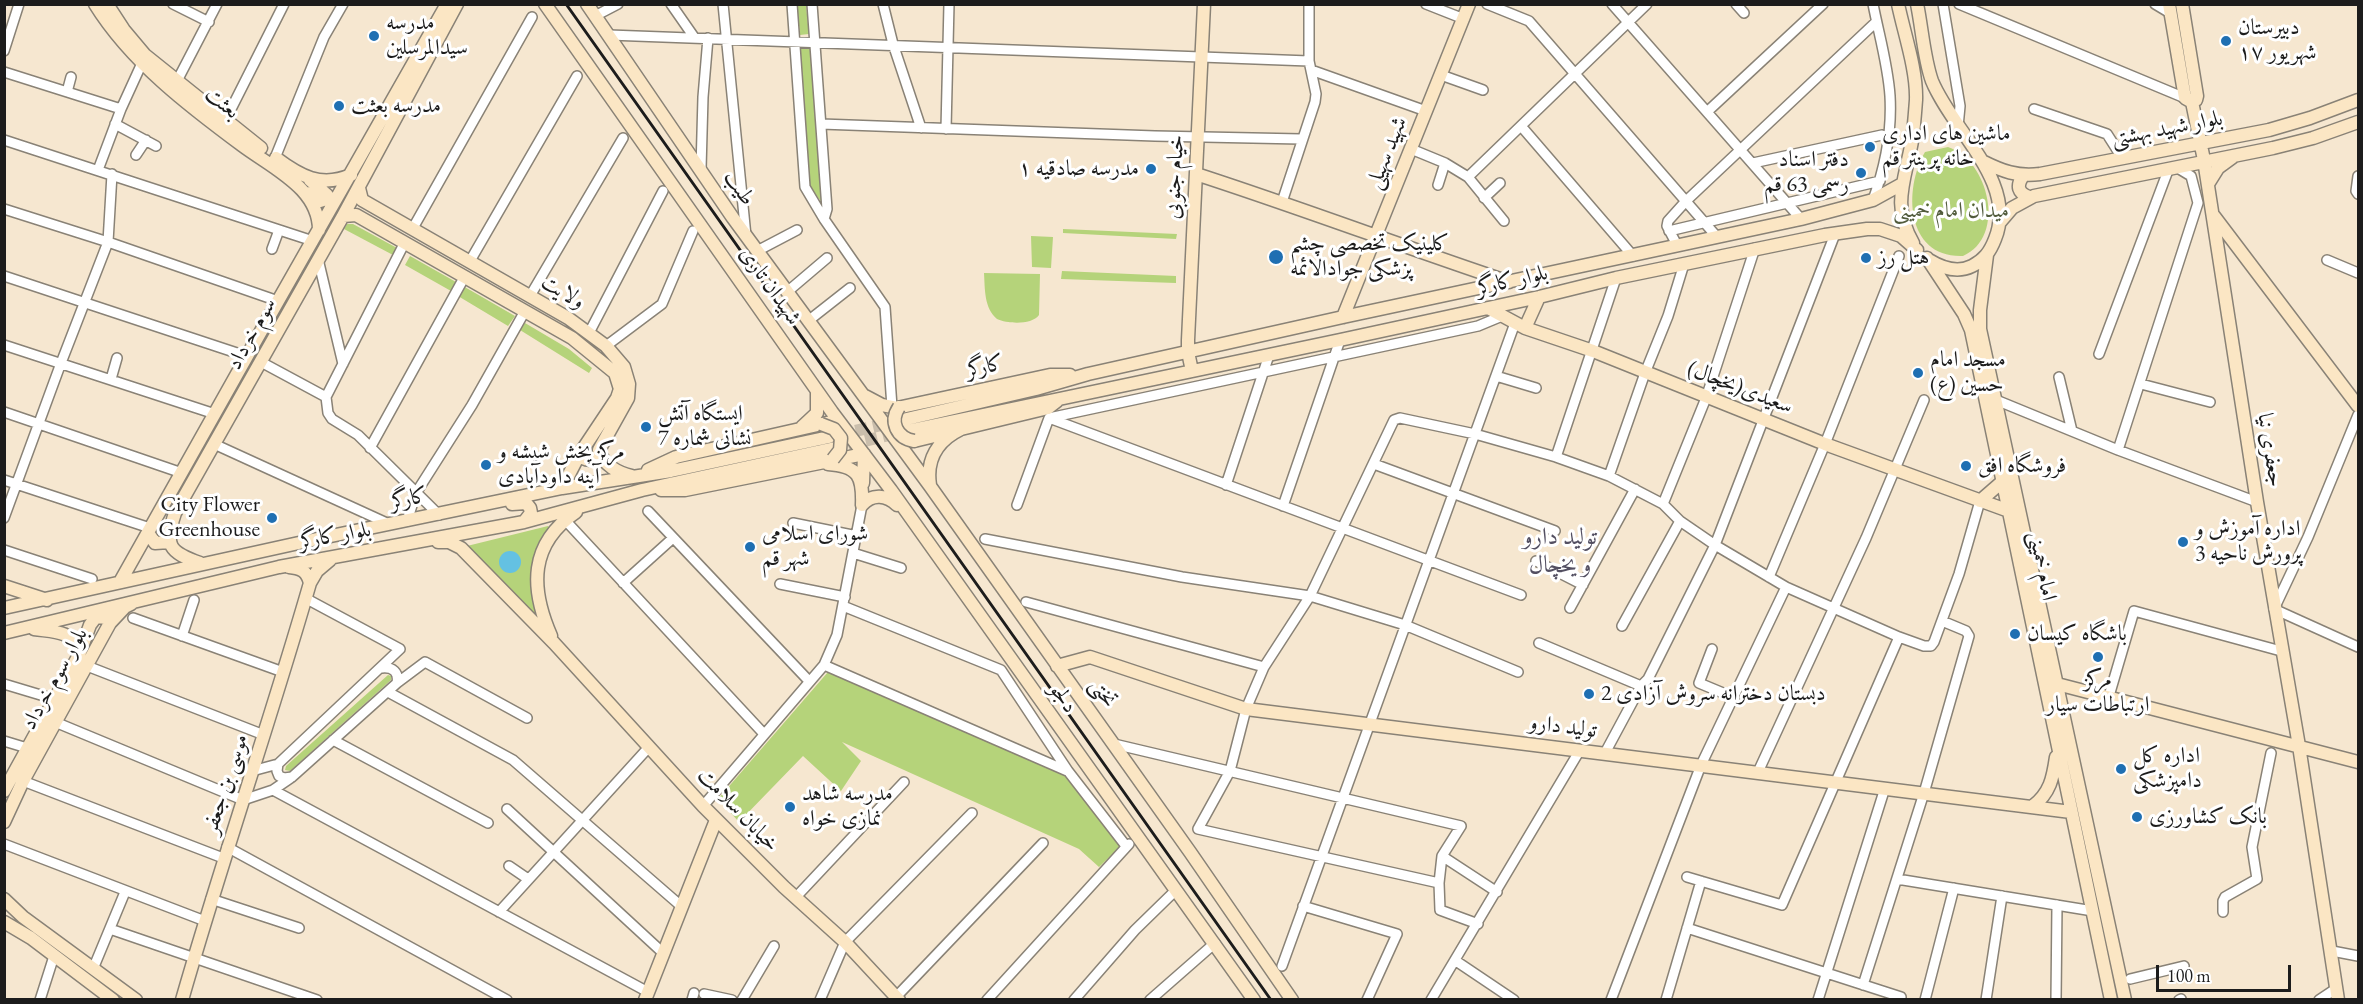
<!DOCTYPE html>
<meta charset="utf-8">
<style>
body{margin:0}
#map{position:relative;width:2363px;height:1004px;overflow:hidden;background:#f6e7d0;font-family:"EB Garamond",serif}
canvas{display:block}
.frame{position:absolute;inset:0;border:6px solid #1c1c1c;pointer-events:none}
.scale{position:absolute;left:2156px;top:965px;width:135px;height:27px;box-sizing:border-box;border:3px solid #1c1c1c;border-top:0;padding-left:8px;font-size:18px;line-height:21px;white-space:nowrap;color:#1c1c1c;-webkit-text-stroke:4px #fff;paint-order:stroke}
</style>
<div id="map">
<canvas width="2363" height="1004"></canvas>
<div class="frame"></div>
<div class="scale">100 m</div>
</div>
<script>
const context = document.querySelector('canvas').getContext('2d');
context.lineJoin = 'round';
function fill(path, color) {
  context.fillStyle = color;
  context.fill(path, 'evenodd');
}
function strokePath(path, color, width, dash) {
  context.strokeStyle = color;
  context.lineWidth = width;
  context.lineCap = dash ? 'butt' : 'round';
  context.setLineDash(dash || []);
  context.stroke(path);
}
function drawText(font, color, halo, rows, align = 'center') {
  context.font = font + ' "EB Garamond",Amiri,serif';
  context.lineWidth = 6;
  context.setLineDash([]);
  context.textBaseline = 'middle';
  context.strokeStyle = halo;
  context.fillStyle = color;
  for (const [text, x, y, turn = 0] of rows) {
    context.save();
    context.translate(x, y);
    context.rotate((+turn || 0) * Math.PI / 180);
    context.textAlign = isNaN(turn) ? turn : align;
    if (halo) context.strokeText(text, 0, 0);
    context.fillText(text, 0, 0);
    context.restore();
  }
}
fill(new Path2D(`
 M797 5H806L809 34 800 35Z
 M799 48H810L822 203 809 185Z
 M1948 147C1989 160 2007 237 1963 256 1906 258 1903 190 1925 152Z
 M347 224H353L397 248 393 255 344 229Z
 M1063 229 1177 234 1176 239 1063 233Z
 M1031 236 1053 237 1051 268 1032 267Z
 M410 256 456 282 451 291 405 265Z
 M1062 271 1176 276V283L1061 279Z
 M984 273 1040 274 1039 315C1032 325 1008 324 997 319 984 308 985 289 984 273Z
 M463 286 515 316 508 326 458 296Z
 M525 323 569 349 592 368 589 373 520 330Z
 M548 526 550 529C531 565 529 576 536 616L467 546Z
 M828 672 1072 778 1121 846 1099 867 1079 849 842 742 861 761 841 791 803 756 739 822 718 799Z
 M388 675 391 676V680L290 771 285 770 286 766Z`), '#b5d37a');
fill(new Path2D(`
 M499 562a11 11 0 1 1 22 0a11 11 0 1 1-22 0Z`), '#64c1e2');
strokePath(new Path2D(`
 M838 435 894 422
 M848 445 901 432`), '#cabeac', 12, [12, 6]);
const street = new Path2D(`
 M173 4 209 22
 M671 4 694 37
 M723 4 746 236
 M792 4 805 187 824 219 885 307 892 407
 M812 4 827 209 824 219
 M883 4 893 44 921 128
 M1426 4 1464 19
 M1487 4 1529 21 1717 237
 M1612 4 1801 219
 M1736 4 1744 13
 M1873 4C1879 35 1888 65 1890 96 1892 131 1885 167 1873 200
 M1943 4 1960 106 1958 127
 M1959 4 2185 98
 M2155 4 2170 13
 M595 16 618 4
 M609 35 1309 61
 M4 51 19 4
 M1311 70 1426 111
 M4 72 121 109
 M1441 75 1483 90
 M177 81 217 4
 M67 92 71 77
 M2034 109 2107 134 2123 159
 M1708 111 1823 4
 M225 121 284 4
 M115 124 156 146
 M821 124 1155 136 1301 139
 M1521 126 1633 256
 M946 129 949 4
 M4 140 313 241
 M1411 149 1445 163 1468 177 1504 221
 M136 155 146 140
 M275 158 324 37 343 4
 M1753 163 1882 135
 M701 169 703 97 708 38
 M98 170 121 109 142 63
 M2358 176 2356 191 2358 194
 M1468 177 1647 4
 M1438 185 1445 163
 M1484 198 1500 183
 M1282 202 1315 102 1316 94 1309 61V4
 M4 209 108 242 278 301
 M413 228 532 17
 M1669 231 1880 181
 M405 242 326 397 328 413 332 419 358 435 439 515
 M1677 245 1667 226 1668 221 1686 201 1876 22
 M272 249 279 230
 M757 251 797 230
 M318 259 343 364
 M2327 260 2358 273
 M470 261 577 76
 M4 276 246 356
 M787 292 827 258
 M530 296 623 138
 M808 321 850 288
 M589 333 663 191
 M4 345 215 414
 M606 346 662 304 693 231
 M2099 354 2169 168
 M261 362 326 397
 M1496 376 1536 388
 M2059 377 2072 431
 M111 379 117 358
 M2141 384 2210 402
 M1990 402 1996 400 2118 450 2257 502
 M4 412 182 473
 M2358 415 2308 537 2274 609 2358 647
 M1049 418 1521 595
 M214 444 389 524
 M370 448 465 276
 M2118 450 2198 203 2191 176 2176 167
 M1556 457 1616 278
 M1374 464 1555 531
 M1609 476 1645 373 1668 316 1684 264
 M4 480 150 528
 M1226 485 1269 355
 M1663 504 1706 398 1755 248
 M1017 505 1049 418 1478 326 1502 316
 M1283 506 1340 340
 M648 511 809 681
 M4 518 61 363 108 242 112 174
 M565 520 764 734
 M407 521 416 493 472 405 525 311
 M793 523 857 536
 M985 539 1182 577 1310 596 1405 625 1518 672
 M4 550 92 579
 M853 553 901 568
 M1536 561 1583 585
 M1769 577 1825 444 1899 256
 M623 583 673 538
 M780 584 845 597
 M1026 602 1264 667
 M843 606 1001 670 1068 771 1126 846
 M1570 608 1635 489
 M133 618 283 672
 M1622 626 1680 521
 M182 636 194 600
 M1539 643 1641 686
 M1712 649 1699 683 1735 698
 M824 665 1067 771
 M87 666 264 735
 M382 668C393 667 399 672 397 683
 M4 684 54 699
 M388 692 513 760 681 906
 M2109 696 2134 611 2281 651
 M55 722 243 800 273 790 292 777 397 683 425 662 527 718
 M333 740 488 823
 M4 741 27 748
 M1114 744 1461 826 1442 856 1439 883 1440 910 1478 924
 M1605 753 1641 686 1648 679 1715 545 1835 234
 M278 764 277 771 279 776 284 778 292 777
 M252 771 278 764 400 649 305 598
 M1758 772 1866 538 1924 400
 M23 781 223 858
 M273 790 648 992
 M703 806 824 665 837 635 862 505
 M507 809 662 952
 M4 844 205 921
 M227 847 507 1000
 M1442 856 1497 892
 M509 866 528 879
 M1687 877 1782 905 1899 637
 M1897 879 2093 911
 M1439 883 1198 829 1230 771 1246 709 1264 667 1310 596 1394 420 1400 418 1475 434 1556 457 1609 476 1663 504 1680 521 1715 545 1786 587 1899 637 1924 646H1931L1934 642 1959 574 1980 501
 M796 897 904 782
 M211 899 299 928
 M1303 906 1397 934 1367 1000
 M499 912 649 747
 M2223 912V901L2225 897 2257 879 2252 847 2271 753
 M1687 928 1901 997
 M110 929 317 1000
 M2332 951 2358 956
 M1456 961 1514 1000
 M1282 966 1515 323
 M93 969 125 892
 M2130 979 2184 966
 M1863 985 1924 793 1969 636 1966 631 1942 621
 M704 994 732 1000
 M896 997 1043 843
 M40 1000 54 956
 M692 1000 694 993
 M742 1000 774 946
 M820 1000 845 942 972 813
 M987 1000 1129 844
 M1074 1000 1135 930 1176 890
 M1150 1000 1215 943
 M1431 1000 1580 750
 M1611 1000 1701 765 1786 587
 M1666 1000 1701 881
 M1818 1000 1885 788
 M1925 1000 1954 888
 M1986 1000 2002 896
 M2056 1000 2057 905
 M2179 1000 2181 999
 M2319 1000 2337 988`);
const secondary = new Path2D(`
 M95 4C131 62 189 106 243 146 262 160 285 172 302 190 313 202 319 214 319 230
 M107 4 124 30 145 55 261 148
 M545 4 832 412 891 490 1254 1000
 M587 4 733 218 930 486 1190 852 1292 1000
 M1898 4C1904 33 1917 70 1916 100 1915 113 1914 128 1912 141 1905 181 1891 205 1913 243
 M1917 4C1922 28 1924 59 1932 81 1953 132 2018 182 1995 239 1990 252 1984 260 1972 266 1958 273 1942 268 1929 260
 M2169 4 2185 98 2192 102 2196 100 2197 96 2182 4
 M2192 102 2204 160 2257 502 2299 746 2338 1000
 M276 158C300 176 321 188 351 175
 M1982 161C2002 171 2017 177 2040 174L2269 130 2310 118 2358 100
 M1196 174C1301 208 1404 247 1509 282
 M2023 176C2016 186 2018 193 2029 197
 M2208 184 2218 168 2233 157
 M359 188 362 200 568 318 606 346 624 367 629 384 628 398 599 450C603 465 618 473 632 476
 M307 193 320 201 326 199 327 195 310 180
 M343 216 356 215 572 338 615 373 620 389 617 398 579 455 562 488
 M2214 216 2358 406
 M2000 222 2012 208 2034 196 2273 148 2313 138 2358 122
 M1987 255 1980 310V329L2125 1000
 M1927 258 1964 314 1971 330 2111 1000
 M1488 308 1525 328 1593 351 1825 444 2009 511
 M1343 317 1469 4
 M1525 328 1539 297
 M1192 371 1188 352V340L1204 4
 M865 396 882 405 897 408 1050 375H1070
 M898 421 1036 389 1088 374 1343 317 1801 219 1873 200 1902 184
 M802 427 817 413V392
 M902 432 1340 340 1539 297 1616 278 1825 235 1867 229H1880L1901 236 1917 250
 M914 441 951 432
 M579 455C586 462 593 460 600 455
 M828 464C859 466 863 477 862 505
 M648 470 676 457 831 422
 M930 485C926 459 938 440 961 429L1048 408 1057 401
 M661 490H685L864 454 863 483
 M1980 501 2003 481
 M512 504 526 503 530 508 531 513 524 522
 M862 505C872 493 887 495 897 505
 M148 533 155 543 170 542
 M438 542H449L461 548 554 643 703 806 784 887 845 942 899 1000
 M200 563C169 552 164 546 175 513L343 216 457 4
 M289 567C301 568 307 571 310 583L317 571 330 560
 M120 582 278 301 447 4
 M4 586 47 600
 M4 608 326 537 562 488 671 471 829 437
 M34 629C55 632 69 630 81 650
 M4 633 279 567 524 522 642 490 835 448
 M551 636C530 588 529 544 576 512
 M1057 666 1090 657 1246 709 2071 812
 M2052 685 2057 684 2358 762
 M4 791 79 655 90 625 96 617 108 618
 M2033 806C2050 793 2053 778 2056 757
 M4 822 23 781 110 623 125 607 131 604
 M4 899 23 917 136 1000
 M4 922 31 938 113 1000
 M182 1000C222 860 270 722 310 583
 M645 1000 716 820`);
strokePath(street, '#898276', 12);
strokePath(secondary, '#898276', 15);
strokePath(street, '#fff', 9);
strokePath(secondary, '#fbe6c4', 12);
strokePath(new Path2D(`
 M566 4 1271 1000`), '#1c1c1c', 3);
const secondaryBridge = new Path2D(`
 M899 407C889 422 897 438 914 441
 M821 424 834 429 841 438 840 450 833 459`);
strokePath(secondaryBridge, '#898276', 15, []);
strokePath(secondaryBridge, '#fbe6c4', 12);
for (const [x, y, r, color] of [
 [374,36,6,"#1f6fb2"],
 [2226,41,6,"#1f6fb2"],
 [339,106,6,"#1f6fb2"],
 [1870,147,6,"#1f6fb2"],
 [1151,169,6,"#1f6fb2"],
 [1861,173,6,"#1f6fb2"],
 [1276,257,8,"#1f6fb2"],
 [1866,258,6,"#1f6fb2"],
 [1918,373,6,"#1f6fb2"],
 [646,427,6,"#1f6fb2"],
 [486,465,6,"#1f6fb2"],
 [1966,466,6,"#1f6fb2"],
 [272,518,6,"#1f6fb2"],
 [2183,542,6,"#1f6fb2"],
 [750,547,6,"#1f6fb2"],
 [2015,634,6,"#1f6fb2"],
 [2098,657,6,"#1f6fb2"],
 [1589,694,6,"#1f6fb2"],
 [2121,769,6,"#1f6fb2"],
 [790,807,6,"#1f6fb2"],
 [2137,817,6,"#1f6fb2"]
]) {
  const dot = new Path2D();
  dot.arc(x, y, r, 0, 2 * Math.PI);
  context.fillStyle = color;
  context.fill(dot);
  strokePath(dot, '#fff', 2);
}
drawText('22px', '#1c1c1c', '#fff', [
 ["مدرسه",386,23],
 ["سیدالمرسلین",386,48],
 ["دبیرستان",2238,28],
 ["۱۷ شهریور",2238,53],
 ["مدرسه بعثت",351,106],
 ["ماشین های اداری",1882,134],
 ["خانه پرینتر قم",1882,159],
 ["دفتر اسناد",1849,160,"right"],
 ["رسمی 63 قم",1849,185,"right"],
 ["مدرسه صادقیه ۱",1139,169,"right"],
 ["کلینیک تخصصی چشم",1290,244],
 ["پزشکی جوادالائمه",1290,269],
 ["هتل رز",1878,258],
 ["مسجد امام",1930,360],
 ["حسین (ع)",1930,385],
 ["ایستگاه آتش",658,414],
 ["نشانی شماره 7",658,439],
 ["مرکز پخش شیشه و",498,452],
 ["آینه داودآبادی",498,477],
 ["فروشگاه افق",1978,466],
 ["City Flower",260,505,"right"],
 ["Greenhouse",260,530,"right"],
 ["اداره آموزش و",2195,529],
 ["پرورش ناحیه 3",2195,554],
 ["شورای اسلامی",762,534],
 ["شهر قم",762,559],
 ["باشگاه کیسان",2027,634],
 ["مرکز",2098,680,"center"],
 ["ارتباطات سیار",2098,705,"center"],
 ["دبستان دخترانه سروش آزادی 2",1601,694],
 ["اداره کل",2133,756],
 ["دامپزشکی",2133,781],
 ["مدرسه شاهد",802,794],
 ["نمازی خواه",802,819],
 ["بانک کشاورزی",2149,817]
], 'left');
drawText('22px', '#1c1c1c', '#fff', [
 ["بعثت",222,103,39],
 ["بلوار شهید بهشتی",2167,129,-11],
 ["شهید سهیلی",1387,153,-68],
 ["خیام جنوبی",1175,177,-87],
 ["طیب",739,188,56],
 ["بلوار کارگر",1512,281,-13],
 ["شهیدان تاری",770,286,55],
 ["ولایت",563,292,31],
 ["سوم خرداد",252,334,-61],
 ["کارگر",985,367,-12],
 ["سعیدی(یخچال)",1740,388,21],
 ["جعفری نیا",2270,450,81],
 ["کارگر",409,499,-11],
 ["بلوار کارگر",335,536,-10],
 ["امام خمینی",2042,566,79],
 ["بلوار سوم خرداد",55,679,-61],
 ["تختی",1103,693,54],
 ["دلجو",1063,698,55],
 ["تولید دارو",1563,727,7],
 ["موسی بن جعفر",226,784,-72],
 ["خیابان سلامت",738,810,46]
]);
drawText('22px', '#525c3d', '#fff', [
 ["میدان امام خمینی",1951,211]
]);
drawText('24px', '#534f61', '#fff', [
 ["تولید دارو",1560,537],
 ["و یخچال",1560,565]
]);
</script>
